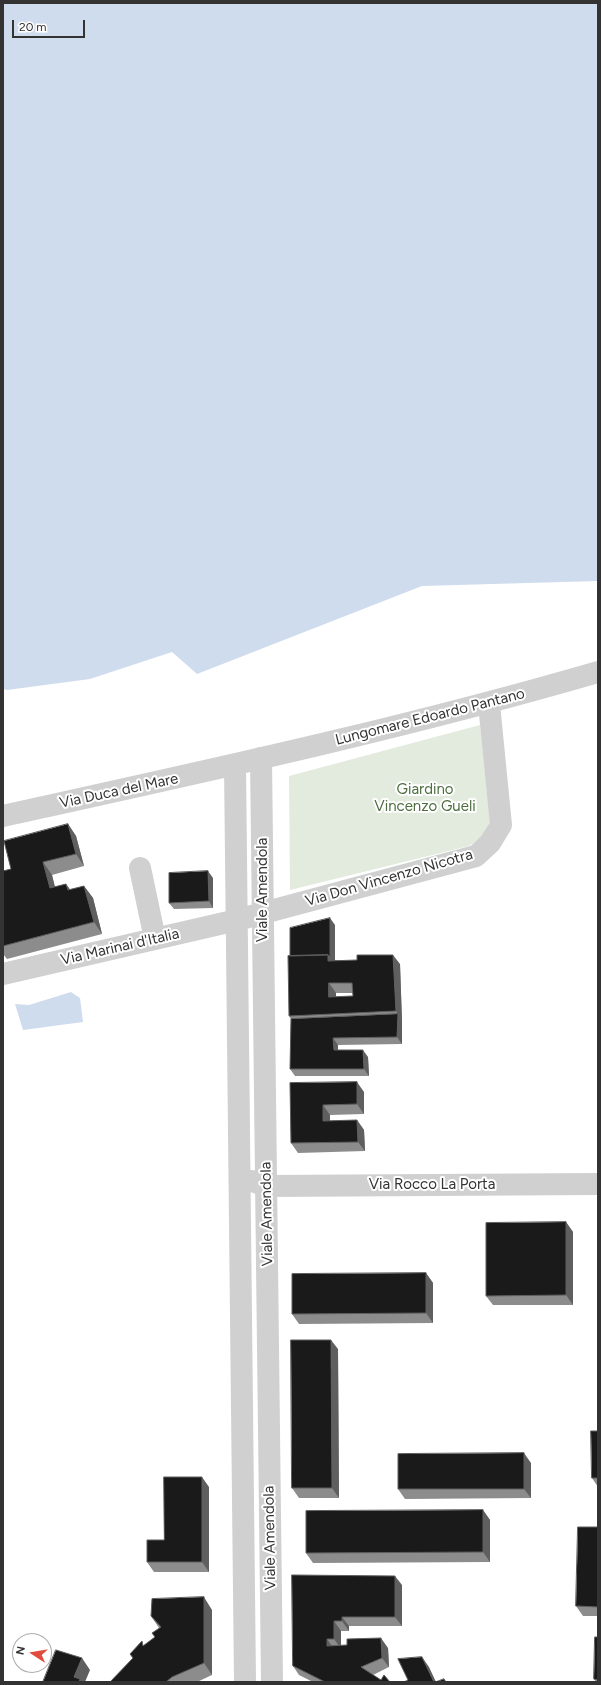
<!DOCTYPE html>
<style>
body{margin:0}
#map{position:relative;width:601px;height:1685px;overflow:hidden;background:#fff;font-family:Figtree,sans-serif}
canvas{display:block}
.frame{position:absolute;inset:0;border:4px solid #333;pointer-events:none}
.north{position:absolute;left:12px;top:1633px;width:40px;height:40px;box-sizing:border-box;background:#fff;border:1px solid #adadad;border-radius:50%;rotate:282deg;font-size:11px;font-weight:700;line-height:16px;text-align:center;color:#333}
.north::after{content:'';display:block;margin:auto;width:14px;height:18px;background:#e14d3d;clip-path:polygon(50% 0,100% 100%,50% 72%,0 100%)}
.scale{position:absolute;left:12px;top:20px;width:73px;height:18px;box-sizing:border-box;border:2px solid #333;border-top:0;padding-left:5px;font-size:12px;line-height:14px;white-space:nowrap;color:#333;-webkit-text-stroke:3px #fff;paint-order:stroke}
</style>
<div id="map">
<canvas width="601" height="1685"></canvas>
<div class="frame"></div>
<div class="north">N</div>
<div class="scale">20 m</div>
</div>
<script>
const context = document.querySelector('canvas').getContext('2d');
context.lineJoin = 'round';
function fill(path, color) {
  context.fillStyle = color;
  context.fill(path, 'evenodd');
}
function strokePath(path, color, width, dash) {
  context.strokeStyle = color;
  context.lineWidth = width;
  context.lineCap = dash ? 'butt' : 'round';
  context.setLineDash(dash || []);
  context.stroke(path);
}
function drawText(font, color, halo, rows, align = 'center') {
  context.font = font + ' Figtree,sans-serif';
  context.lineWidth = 4;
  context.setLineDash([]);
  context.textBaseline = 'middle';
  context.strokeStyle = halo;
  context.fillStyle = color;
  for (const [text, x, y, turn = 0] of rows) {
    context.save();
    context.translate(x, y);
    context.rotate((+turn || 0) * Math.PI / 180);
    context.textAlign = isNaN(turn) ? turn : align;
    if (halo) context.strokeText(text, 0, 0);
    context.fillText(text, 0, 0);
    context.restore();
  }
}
fill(new Path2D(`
 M480 725 490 821 481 838 469 846 290 890 289 776Z`), '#e3ebdf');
fill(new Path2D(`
 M3 3H598V581L422 586 197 674 172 652 90 679 7 690 3 689Z
 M71 992 80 998 83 1022 23 1030 15 1004 29 1005Z`), '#cfdced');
strokePath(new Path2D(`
 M261 758 272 1682
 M235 765 245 1682
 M140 868 155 939
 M3 974 237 920 476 856 490 843 501 825 489 704
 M252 1181 266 1186 598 1184`), '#d0d0d0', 22);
strokePath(new Path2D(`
 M3 816C202 772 402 729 598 672`), '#d0d0d0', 22);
fill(new Path2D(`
 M68 824 76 836 84 866 52 875 55 887 66 884 70 890 84 886 93 898 102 934 7 959 3 954V871L11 869Z
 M213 878V908L174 909 169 903Z
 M335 925V960L400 964 402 1021V1044L338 1045V1050L368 1057 369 1076H295L290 1069 291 1019 289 1016 290 956ZM336 993H353V996L336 997Z
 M290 1083 364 1092V1114L330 1115V1121L357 1120 364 1130 365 1151 298 1153 291 1143Z
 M566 1222 573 1232V1305H493L486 1296Z
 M426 1273 433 1283V1323L299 1324 292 1314Z
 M338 1349 339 1498H299L292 1488Z
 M598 1431V1487L592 1478Z
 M531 1463V1498L405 1499 398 1489Z
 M209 1487V1572H154L147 1562Z
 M483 1510 490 1520V1562L313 1563 306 1553Z
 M598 1527V1616H583L576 1606Z
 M292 1575 402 1585V1626H349V1631H341V1646L388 1648 389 1667 373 1675 381 1680 390 1682H313L299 1675 293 1666Z
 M212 1610V1675L197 1682H110L133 1659 144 1645 155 1637 159 1628 151 1616Z
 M598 1637V1682H596L594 1679Z`), '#8c8c8c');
fill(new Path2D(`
 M68 824 76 836 84 866 76 854Z
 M43 862 52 875 58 900 50 888Z
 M208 871 213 878V908L209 901Z
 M66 884 75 896 68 890Z
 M84 886 93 898 102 934 94 922Z
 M330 918 335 925V970L328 961Z
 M393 955 400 964 402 1021 396 1011Z
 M329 983 336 993V1007L329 997Z
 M398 1014 402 1021V1044L397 1037Z
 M333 1038 338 1045V1057L334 1050Z
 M363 1050 368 1057 369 1076 364 1069Z
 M357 1082 364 1092V1114L357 1104Z
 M323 1105 330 1115V1131L323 1121Z
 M357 1120 364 1130 365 1151 358 1142Z
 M566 1222 573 1232V1305L566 1295Z
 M426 1273 433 1283V1323L426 1313Z
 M331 1340 338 1349 339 1498 332 1488Z
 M524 1453 531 1463V1498L524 1489Z
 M202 1477 209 1487V1572L202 1562Z
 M483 1510 490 1520V1562L483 1552Z
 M395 1576 402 1585V1626L395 1617Z
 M204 1597 212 1610V1675L204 1663Z
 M342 1617 349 1626V1631L342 1621Z
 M334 1621 341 1631V1649L334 1639Z
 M381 1638 388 1648 389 1667 382 1658Z
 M327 1639 334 1649 327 1646Z
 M422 1657 429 1667 436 1682H434Z
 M82 1658 90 1670 85 1682H78L74 1677Z`), '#5f5f5f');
const building = new Path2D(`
 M68 824 76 854 43 862 50 888 66 884 68 890 84 886 94 922 3 946V871L11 869 4 841Z
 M208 871 209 901 169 903V873Z
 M330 918V957L328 955 290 956V928Z
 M328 955V961L357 960V955H393L396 1011 289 1016 288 956ZM329 983H352L353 996 329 997Z
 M398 1014 397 1037 333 1038 334 1050H363L364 1069H290L291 1019Z
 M357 1082V1104L323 1105V1121L357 1120 358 1142 291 1143 290 1083Z
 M566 1222V1295L486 1296V1223Z
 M426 1273V1313L292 1314V1274Z
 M291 1340H331L332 1488H292Z
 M591 1431H598V1478H592Z
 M524 1453V1489H398V1454Z
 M164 1477H202V1562H147V1540H164Z
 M483 1510V1552L306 1553V1511Z
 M578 1527H598V1607L576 1606Z
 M292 1575 395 1576V1617H342V1621H334V1639H327V1646L347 1645V1639L381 1638 382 1658 361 1667 381 1680 384 1675 390 1682H325L293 1666Z
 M204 1597V1663L172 1677 166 1682H110L133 1658 130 1654 142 1641 143 1646 155 1637 152 1633 161 1627 151 1616 152 1599Z
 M595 1637H598V1680L594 1679Z
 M56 1650 82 1658 74 1677 80 1679 79 1682H43Z
 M422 1657 434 1682H404L408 1680 398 1659Z
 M444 1679 446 1682H436Z`);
fill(building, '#1a1a1a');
strokePath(building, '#5f5f5f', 1);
drawText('15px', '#333', '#fff', [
 ["Lungomare Edoardo Pantano",430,717,-14],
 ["Via Duca del Mare",119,791,-12],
 ["Via Don Vincenzo Nicotra",389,878,-16],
 ["Viale Amendola",263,890,-90],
 ["Via Marinai d'Italia",120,947,-13],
 ["Via Rocco La Porta",432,1185],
 ["Viale Amendola",267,1214,-91],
 ["Viale Amendola",270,1538,-91]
]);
drawText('15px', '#4e6e40', '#fff', [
 ["Giardino",425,790],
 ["Vincenzo Gueli",425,807]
]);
</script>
